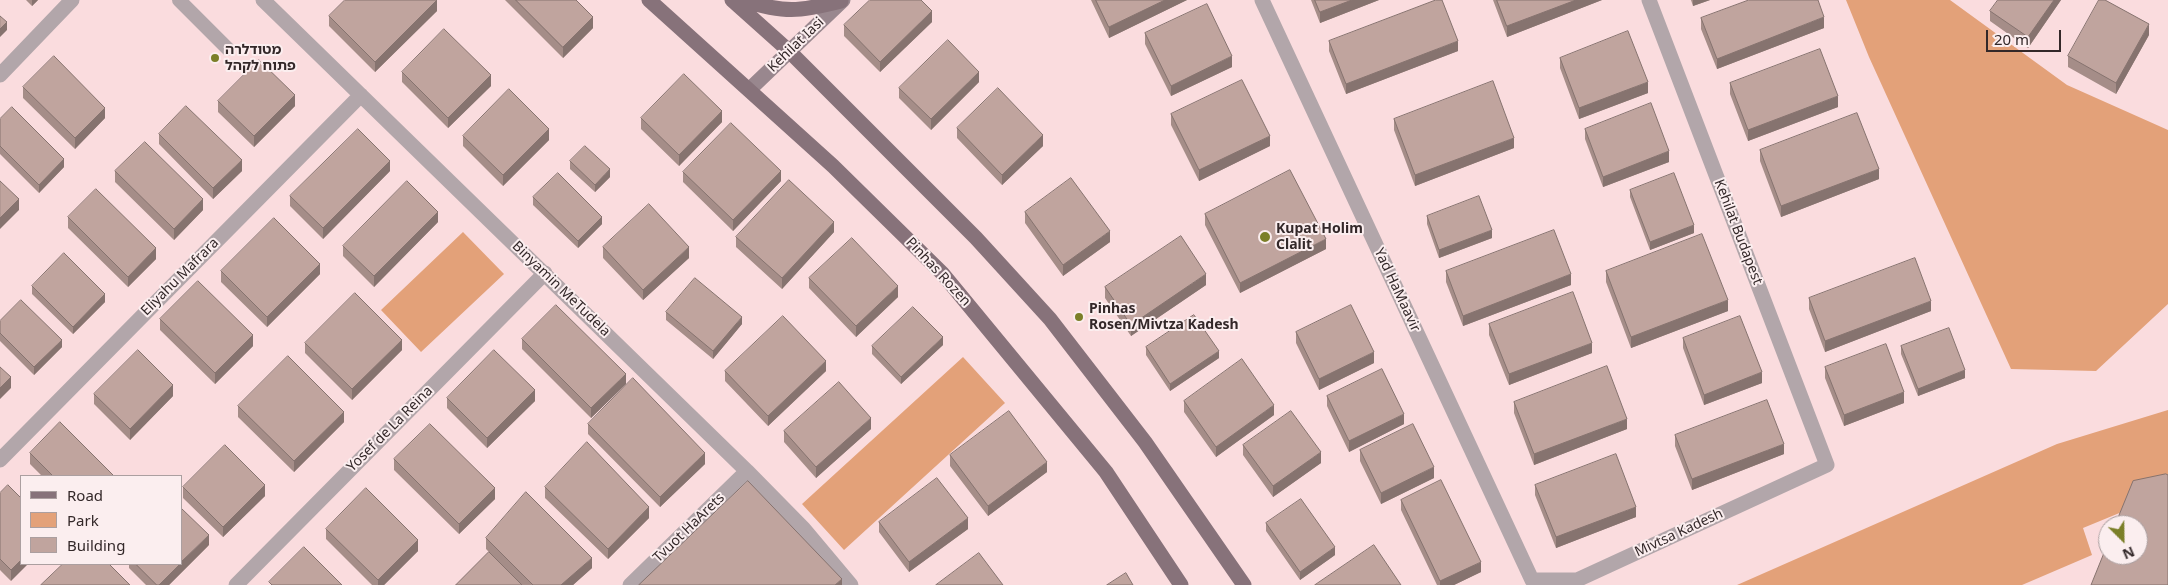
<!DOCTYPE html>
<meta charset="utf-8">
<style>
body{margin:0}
#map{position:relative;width:2168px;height:585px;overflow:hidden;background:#fadcde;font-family:"Noto Sans",sans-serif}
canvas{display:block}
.legend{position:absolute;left:20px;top:475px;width:162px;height:90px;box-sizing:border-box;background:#fbeeef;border:1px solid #ab9fa0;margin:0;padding:6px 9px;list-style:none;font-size:15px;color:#332829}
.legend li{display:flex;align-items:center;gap:10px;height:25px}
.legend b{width:25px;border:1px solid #ab9fa0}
.north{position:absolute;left:2098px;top:515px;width:50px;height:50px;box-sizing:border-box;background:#fbeeef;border:1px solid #ab9fa0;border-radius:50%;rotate:157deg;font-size:14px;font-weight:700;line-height:20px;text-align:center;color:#332829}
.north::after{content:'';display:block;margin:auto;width:18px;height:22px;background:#7b7f28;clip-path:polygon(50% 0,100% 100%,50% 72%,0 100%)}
.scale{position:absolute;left:1986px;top:30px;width:75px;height:22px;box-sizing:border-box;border:2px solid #332829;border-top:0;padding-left:6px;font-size:15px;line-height:18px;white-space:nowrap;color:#332829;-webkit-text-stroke:4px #fbeeef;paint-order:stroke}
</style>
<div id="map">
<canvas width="2168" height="585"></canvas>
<ul class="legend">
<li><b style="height:6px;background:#87727a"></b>Road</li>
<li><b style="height:14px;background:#e3a179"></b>Park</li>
<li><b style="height:14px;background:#c0a49e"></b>Building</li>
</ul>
<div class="north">N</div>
<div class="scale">20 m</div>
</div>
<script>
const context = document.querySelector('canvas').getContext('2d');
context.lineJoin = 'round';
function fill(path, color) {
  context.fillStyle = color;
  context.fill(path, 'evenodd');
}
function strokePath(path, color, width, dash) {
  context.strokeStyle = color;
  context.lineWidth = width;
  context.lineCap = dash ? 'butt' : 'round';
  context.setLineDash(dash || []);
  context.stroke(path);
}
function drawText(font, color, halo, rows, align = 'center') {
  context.font = font + ' "Noto Sans","Noto Sans Hebrew",sans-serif';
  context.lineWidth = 4;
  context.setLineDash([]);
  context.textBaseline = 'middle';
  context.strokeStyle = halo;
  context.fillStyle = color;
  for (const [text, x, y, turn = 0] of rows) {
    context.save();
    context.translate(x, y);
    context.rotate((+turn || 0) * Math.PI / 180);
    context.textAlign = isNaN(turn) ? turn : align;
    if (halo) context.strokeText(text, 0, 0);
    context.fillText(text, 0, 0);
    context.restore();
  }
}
fill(new Path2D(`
 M1846 0H1950L2067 85 2168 130V304L2096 371 2011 369 1869 57Z
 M463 232 504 274 421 352 381 310Z
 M963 357 1005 403 844 550 802 504Z
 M2168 410V493L2083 528 2092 555 2022 585H1737L2057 444Z`), '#e3a179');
strokePath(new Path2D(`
 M179 0 228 49`), '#b2a6aa', 14);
strokePath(new Path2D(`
 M263 0 747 471 804 529 851 585
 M1262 0 1532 580
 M0 75 72 0
 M0 460 361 95
 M1532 580H1577L1827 465 1649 0
 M236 585 545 273
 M630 585 747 471`), '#b2a6aa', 15);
strokePath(new Path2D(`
 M750 89 843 0`), '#99878e', 15);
strokePath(new Path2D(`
 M649 0 833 166 942 273 1106 472 1181 585
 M732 0 789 51 976 238 1050 319 1145 442 1244 585
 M742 0C784 13 799 12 841 1`), '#87727a', 15);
fill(new Path2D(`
 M26 0H38L32 6Z
 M505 0H576L593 28 563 58Z
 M1091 0H1187L1109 38Z
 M1311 0H1379L1320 23Z
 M1493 0H1602L1507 37Z
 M1691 0H1710L1693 6Z
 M2061 0 2028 48 1990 21V11Z
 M437 11 375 72 329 26V16Z
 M1701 18 1824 28 1717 69 1701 29Z
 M932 22 880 72 844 36V25Z
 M1145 33 1232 67 1171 96 1145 44Z
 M2149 35 2116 94 2068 67V56Z
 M1329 41 1458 51 1346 94 1329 51Z
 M1560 58 1648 93 1579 119 1560 68Z
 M402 72 491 86 448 128 402 82Z
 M979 82 931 130 899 98V88Z
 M1730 83 1838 107 1748 141 1730 94Z
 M23 87 105 118 75 149 23 98Z
 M218 101 295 106 254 147 218 112Z
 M1171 114 1270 146 1199 181 1171 125Z
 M641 118 722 122 679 166 641 129Z
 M0 119 64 167 39 193 0 154Z
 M1394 119 1514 148 1415 186 1394 130Z
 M957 128 1043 146 1002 185 957 138Z
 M1585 129 1669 162 1603 187 1585 139Z
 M159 134 242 171 213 199 159 144Z
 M463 136 549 140 503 186 463 146Z
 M1760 150 1879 179 1781 217 1760 161Z
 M570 161 610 177 595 192 570 169Z
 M115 171 203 210 174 240 115 182Z
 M390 171 323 239 290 206V196Z
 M683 172 781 181 733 231 683 182Z
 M1630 190 1694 233 1650 250 1630 197Z
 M533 197 602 224 578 248 533 205Z
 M1025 212 1110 242 1063 276 1025 223Z
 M1205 214 1326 249 1240 293 1205 225Z
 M1427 216 1492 238 1439 258 1427 224Z
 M68 217 156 259 128 287 68 228Z
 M438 222 374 287 343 256V246Z
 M834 232 782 289 736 247V237Z
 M603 247 689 258 643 300 603 258Z
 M221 271 320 274 267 327 221 282Z
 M1446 271 1571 285 1463 326 1446 282Z
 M1606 271 1728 311 1631 348 1606 282Z
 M809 278 898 297 856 337 809 288Z
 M1206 285 1131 336 1105 298V287Z
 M32 286 105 302 73 334 32 294Z
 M1809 298 1931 311 1825 352 1809 309Z
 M666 312 742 324 713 359 666 320Z
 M160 319 253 346 215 384 160 330Z
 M0 321 62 347 34 375 0 341Z
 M1489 324 1592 353 1509 385 1489 335Z
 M1296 332 1374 363 1319 390 1296 343Z
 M1683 338 1762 383 1704 405 1683 348Z
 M522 339 626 384 591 418 522 349Z
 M305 343 402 350 352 400 305 353Z
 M943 345 901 384 872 354V346Z
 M1901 346 1965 378 1918 396 1901 354Z
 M1146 347 1219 358 1170 391 1146 355Z
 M1825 367 1904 403 1844 426 1825 378Z
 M725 371H826L768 426 725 381Z
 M94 394 173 396 130 440 94 404Z
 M1327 396 1404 424 1349 452 1327 406Z
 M447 398 535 401 487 448 447 408Z
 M1184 401 1274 415 1216 457 1184 412Z
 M1514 402 1627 429 1534 465 1514 413Z
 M238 406 344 422 294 472 238 417Z
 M588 424 705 464 660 507 588 434Z
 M871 429 816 478 784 442V431Z
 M1675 435 1784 454 1692 490 1675 446Z
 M1243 445 1321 463 1273 497 1243 455Z
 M1360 450 1434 478 1381 504 1360 461Z
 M30 453 114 476H42L30 464Z
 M950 455 1047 472 988 516 950 466Z
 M394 459 495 499 459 534 394 470Z
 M1535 485 1636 517 1556 548 1535 495Z
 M183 487 265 496 223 537 183 498Z
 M545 487 649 518 608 559 545 498Z
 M0 493 21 498 11 581 0 570Z
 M1401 500 1481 572 1454 585H1437L1401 510Z
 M879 522 968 529 909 572 879 532Z
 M1266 523 1335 555 1300 580 1266 531Z
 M326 529 418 551 384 585H372L326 539Z
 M486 538 592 568 573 585H456L489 552 486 549Z
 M209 545 169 585H146L129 568V564H181Z`), '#a58d88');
fill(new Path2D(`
 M32 0H38L32 6Z
 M437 0V11L375 72V62Z
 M1165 0H1187L1109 38V27Z
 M1352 0H1379L1320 23V12Z
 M1576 0H1602L1507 37V26Z
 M1693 0H1710L1693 6Z
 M2054 0H2061L2028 48V37Z
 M932 11V22L880 72V62Z
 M593 17V28L563 58V47Z
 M1824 17V28L1717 69V59Z
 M7 22V30L0 37V29Z
 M2149 24V35L2116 94V83Z
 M1458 41V51L1346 94V84Z
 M1232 56V67L1171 96V86Z
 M979 72V82L931 130V119Z
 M491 75V86L448 128V118Z
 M1648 82V93L1579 119V108Z
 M295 95V106L254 147V136Z
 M1838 96V107L1748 141V130Z
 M105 108V118L75 149V138Z
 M722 111V122L679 166V155Z
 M549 129V140L503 186V175Z
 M1043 135V146L1002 185V175Z
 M1270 136V146L1199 181V170Z
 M1514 138V148L1415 186V175Z
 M1669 151V162L1603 187V177Z
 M64 159V167L39 193V185Z
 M242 160V171L213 199V188Z
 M390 161V171L323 239V228Z
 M610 169V177L595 192V185Z
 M1879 169V179L1781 217V206Z
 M781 171V181L733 231V220Z
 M19 199V210L0 229V218Z
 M203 199V210L174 240V229Z
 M438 212V222L374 287V276Z
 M602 217V224L578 248V241Z
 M834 222V232L782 289V278Z
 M1694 225V233L1650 250V242Z
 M1492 230V238L1439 258V250Z
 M1110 231V242L1063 276V265Z
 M1326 239V249L1240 293V283Z
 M689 247V258L643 300V290Z
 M156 248V259L128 287V277Z
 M320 264V274L267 327V317Z
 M1206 274V285L1131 336V325Z
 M1571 274V285L1463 326V316Z
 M898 286V297L856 337V326Z
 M105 294V302L73 334V327Z
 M1728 300V311L1631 348V337Z
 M1931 301V311L1825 352V341Z
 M742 317V324L713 359V351Z
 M253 335V346L215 384V373Z
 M943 337V345L901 384V377Z
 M62 340V347L34 375V367Z
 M402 340V350L352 400V389Z
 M1592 343V353L1509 385V374Z
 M1219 351V358L1170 391V384Z
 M1374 352V363L1319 390V379Z
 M826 361V371L768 426V416Z
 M1965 370V378L1918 396V389Z
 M1762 372V383L1704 405V395Z
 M626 374V384L591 418V408Z
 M11 377V388L0 399V388Z
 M173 385V396L130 440V429Z
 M535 390V401L487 448V438Z
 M1904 392V403L1844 426V415Z
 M1274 405V415L1216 457V447Z
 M344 412V422L294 472V461Z
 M1404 414V424L1349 452V441Z
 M871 418V429L816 478V467Z
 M1627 419V429L1534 465V454Z
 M1784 444V454L1692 490V479Z
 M1321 452V463L1273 497V486Z
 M705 453V464L660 507V497Z
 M1047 462V472L988 516V506Z
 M1434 467V478L1381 504V493Z
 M265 485V496L223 537V527Z
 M495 488V499L459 534V524Z
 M649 507V518L608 559V549Z
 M1636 507V517L1556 548V537Z
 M968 518V529L909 572V562Z
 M209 535V545L169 585H159L180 564H181V562Z
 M418 540V551L384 585H378V580Z
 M1335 547V555L1300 580V572Z
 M592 558V568L573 585H561Z
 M21 560V564H28L11 581V570Z
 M1481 562V572L1454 585H1440V581Z
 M842 579V585H835Z`), '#86736f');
const building = new Path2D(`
 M345 0H437L375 62 329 16Z
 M516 0H576L593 17 563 47Z
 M870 0H921L932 11 880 62 844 25Z
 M1096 0H1165L1109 27Z
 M1315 0H1352L1320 12Z
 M1436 0H1442L1458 41 1346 84 1329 41Z
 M1497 0H1576L1507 26Z
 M1749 0H1818L1824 17 1717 59 1701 18Z
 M1998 0H2054L2028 37 1990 11Z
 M2099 0H2105L2149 24 2116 83 2068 56Z
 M1207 4 1232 56 1171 86 1145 33Z
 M0 16 7 22 0 29Z
 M444 29 491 75 448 118 402 72Z
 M1628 31 1648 82 1579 108 1560 58Z
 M948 40 979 72 931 119 899 88Z
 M1820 49 1838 96 1748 130 1730 83Z
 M54 56 105 108 75 138 23 87Z
 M259 60 295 95 254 136 218 101Z
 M684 74 722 111 679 155 641 118Z
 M1242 80 1270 136 1199 170 1171 114Z
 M1493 81 1514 138 1415 175 1394 119Z
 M998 88 1043 135 1002 175 957 128Z
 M509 89 549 129 503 175 463 136Z
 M1651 103 1669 151 1603 177 1585 129Z
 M186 106 242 160 213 188 159 134Z
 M12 107 64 159 39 185 0 146V119Z
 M1857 113 1879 169 1781 206 1760 150Z
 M731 123 781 171 733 220 683 172Z
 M358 129 390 161 323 228 290 196Z
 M145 142 203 199 174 229 115 171Z
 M585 146 610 169 595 185 570 161Z
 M1290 170 1326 239 1240 283 1205 214Z
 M558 173 602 217 578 241 533 197Z
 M1674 173 1694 225 1650 242 1630 190Z
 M1071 178 1110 231 1063 265 1025 212Z
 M789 180 834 222 782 278 736 237Z
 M0 181 19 199 0 218Z
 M407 181 438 212 374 276 343 246Z
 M96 189 156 248 128 277 68 217Z
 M1479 196 1492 230 1439 250 1427 216Z
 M649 204 689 247 643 290 603 247Z
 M274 218 320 264 267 317 221 271Z
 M1554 230 1571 274 1463 316 1446 271Z
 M1702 234 1728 300 1631 337 1606 271Z
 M1181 236 1206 274 1131 325 1105 287Z
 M852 238 898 286 856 326 809 278Z
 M64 253 105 294 73 327 32 286Z
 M1915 258 1931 301 1825 341 1809 298Z
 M695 278 742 317 713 351 666 312Z
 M198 281 253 335 215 373 160 319Z
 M1573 292 1592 343 1509 374 1489 324Z
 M355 293 402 340 352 389 305 343Z
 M21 300 62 340 34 367 0 333V321Z
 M556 305 626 374 591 408 522 339Z
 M1351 305 1374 352 1319 379 1296 332Z
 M913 307 943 337 901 377 872 346Z
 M1194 315 1219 351 1170 384 1146 347Z
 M783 316 826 361 768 416 725 371Z
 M1740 316 1762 372 1704 395 1683 338Z
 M1949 328 1965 370 1918 389 1901 346Z
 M1886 344 1904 392 1844 415 1825 367Z
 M138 350 173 385 130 429 94 394Z
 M494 350 535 390 487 438 447 398Z
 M288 356 344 412 294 461 238 406Z
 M1242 359 1274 405 1216 447 1184 401Z
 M1607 366 1627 419 1534 454 1514 402Z
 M0 367 11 377 0 388Z
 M1382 369 1404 414 1349 441 1327 396Z
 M633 378 705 453 660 497 588 424Z
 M839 382 871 418 816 467 784 431Z
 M1767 400 1784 444 1692 479 1675 435Z
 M1009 411 1047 462 988 506 950 455Z
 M1291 411 1321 452 1273 486 1243 445Z
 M60 422 114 476H53L30 453Z
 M430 424 495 488 459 524 394 459Z
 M1413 424 1434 467 1381 493 1360 450Z
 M587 442 649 507 608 549 545 487Z
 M225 445 265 485 223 527 183 487Z
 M1616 454 1636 507 1556 537 1535 485Z
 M2166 474 2168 475V585H2091L2108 543V555H2138V525H2115L2133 481Z
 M937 478 968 518 909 562 879 522Z
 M1441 480 1481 562 1440 581 1401 500Z
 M748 481 842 579 835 585H639Z
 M8 485 21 498V560L11 570 0 559V493Z
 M366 488 418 540 378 580 326 529Z
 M526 492 592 558 561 585H533L486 538Z
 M1301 499 1335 547 1300 572 1266 523Z
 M181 508 209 535 181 562Z
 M1374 545 1401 585H1315Z
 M304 547 342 585H272L269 582Z
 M489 552 522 585H456Z
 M979 553 1003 585H936Z
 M63 564H109L130 585H41Z
 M136 564H180L159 585H157Z
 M1126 573 1133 585H1107Z`);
fill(building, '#c0a49e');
strokePath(building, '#86736f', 1);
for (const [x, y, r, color] of [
 [215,58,5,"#7b7f28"],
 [1265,237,6,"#7b7f28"],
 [1079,317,5,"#7b7f28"]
]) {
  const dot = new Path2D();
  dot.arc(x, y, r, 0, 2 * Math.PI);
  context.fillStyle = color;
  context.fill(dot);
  strokePath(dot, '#fbeeef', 2);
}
drawText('14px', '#332829', '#fbeeef', [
 ["Kehilat Iasi",796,45,-44],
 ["Kehilat Budapest",1738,232,69],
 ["Pinhas Rozen",938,272,47],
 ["Eliyahu Mafrara",180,277,-45],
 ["Binyamin MeTudela",561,289,44],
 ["Yad HaMaavir",1397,290,65],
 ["Yosef de La Reina",390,429,-45],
 ["Tvuot HaArets",689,528,-44],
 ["Mivtsa Kadesh",1679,533,-25]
]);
drawText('bold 14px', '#332829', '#fbeeef', [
 ["מטודלרה",225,50],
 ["פתוח לקהל",225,66],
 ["Kupat Holim",1276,229],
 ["Clalit",1276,245],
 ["Pinhas",1089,309],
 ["Rosen/Mivtza Kadesh",1089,325]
], 'left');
</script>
